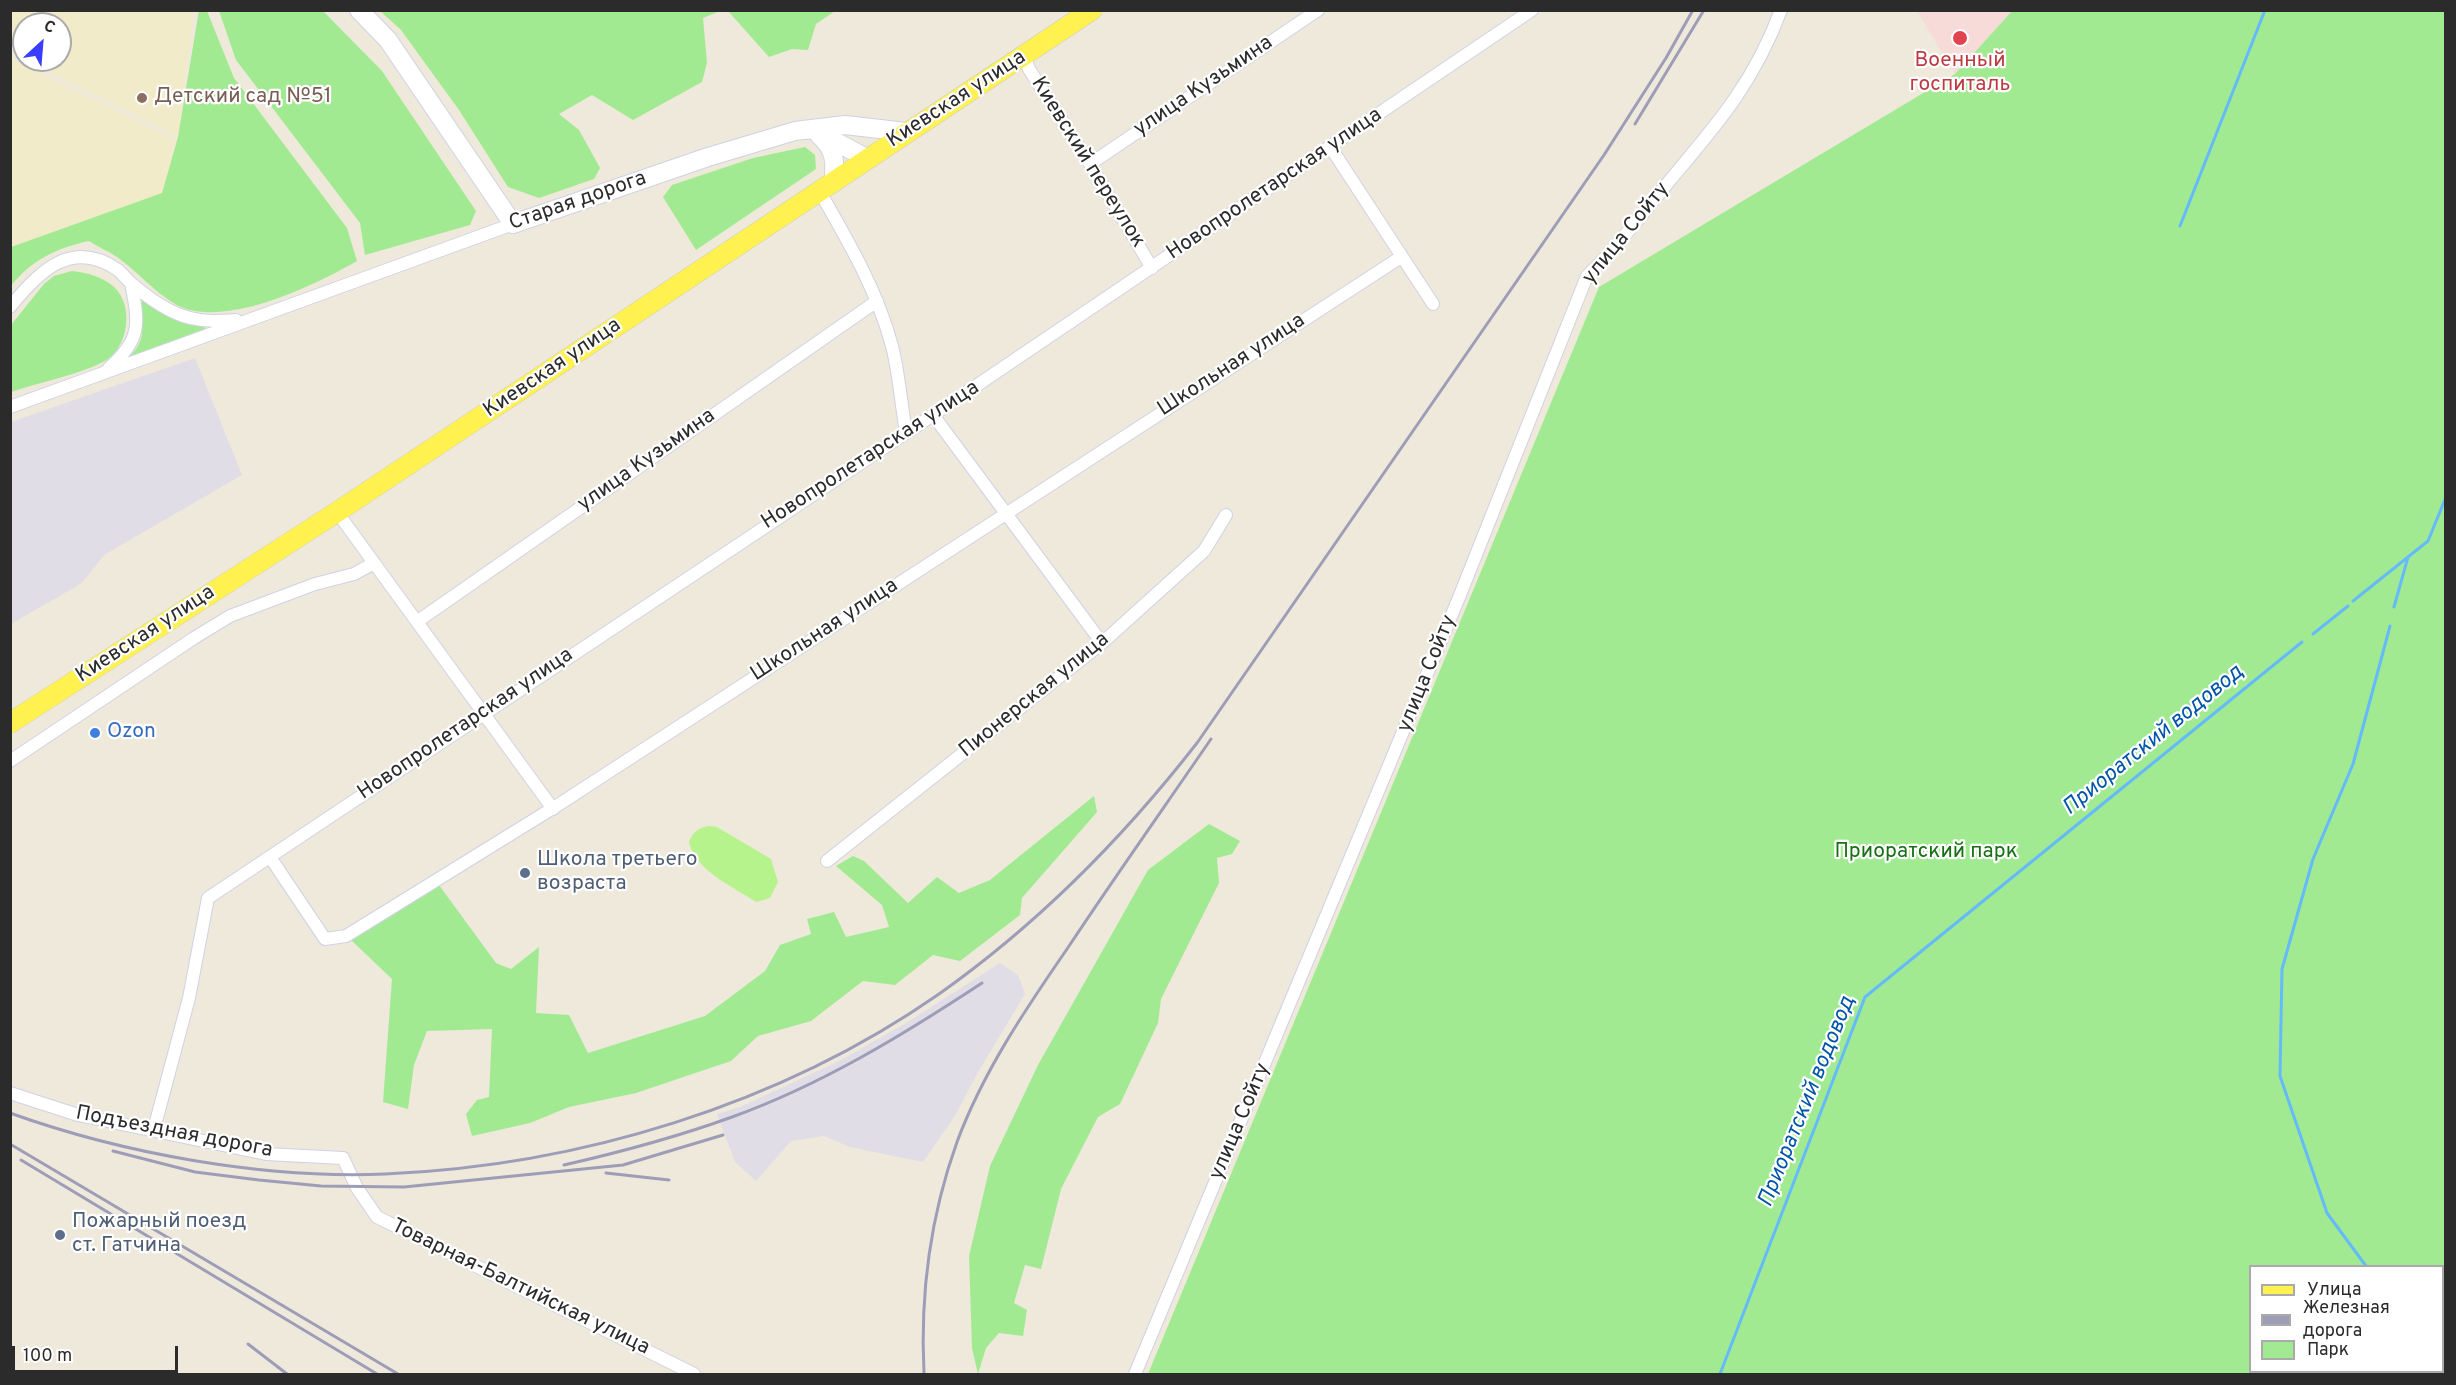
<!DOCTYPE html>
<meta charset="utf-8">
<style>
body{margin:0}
#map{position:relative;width:2456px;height:1385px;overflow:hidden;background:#eee9db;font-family:Overpass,sans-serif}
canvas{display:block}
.frame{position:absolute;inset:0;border:12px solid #2b2b2b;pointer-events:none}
.legend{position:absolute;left:2249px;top:1265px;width:195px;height:108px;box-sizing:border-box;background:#fff;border:2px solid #aaa;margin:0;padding:8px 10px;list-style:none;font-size:18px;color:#2b2b2b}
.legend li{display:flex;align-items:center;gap:12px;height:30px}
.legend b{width:30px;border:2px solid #aaa}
.north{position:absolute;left:12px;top:12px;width:60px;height:60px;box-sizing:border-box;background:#fff;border:2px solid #aaa;border-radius:50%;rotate:26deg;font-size:16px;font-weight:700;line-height:24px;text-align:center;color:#2b2b2b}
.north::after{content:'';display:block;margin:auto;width:21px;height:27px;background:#383dff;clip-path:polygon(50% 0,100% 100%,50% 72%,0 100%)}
.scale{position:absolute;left:12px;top:1346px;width:166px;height:27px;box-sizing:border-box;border:3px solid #2b2b2b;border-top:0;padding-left:8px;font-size:18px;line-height:21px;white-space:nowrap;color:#2b2b2b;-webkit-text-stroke:4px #fff;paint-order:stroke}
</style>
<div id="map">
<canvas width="2456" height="1385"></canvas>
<div class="frame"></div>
<ul class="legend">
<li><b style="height:8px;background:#fff250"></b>Улица</li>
<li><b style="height:8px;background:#9e9db7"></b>Железная дорога</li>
<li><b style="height:16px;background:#a2ea92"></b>Парк</li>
</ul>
<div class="north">С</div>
<div class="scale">100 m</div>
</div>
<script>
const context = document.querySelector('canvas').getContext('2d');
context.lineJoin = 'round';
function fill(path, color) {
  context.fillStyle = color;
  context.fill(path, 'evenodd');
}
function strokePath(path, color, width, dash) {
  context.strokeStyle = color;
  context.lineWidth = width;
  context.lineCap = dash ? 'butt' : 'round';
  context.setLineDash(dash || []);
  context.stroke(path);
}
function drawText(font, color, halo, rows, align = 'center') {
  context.font = font + ' Overpass,sans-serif';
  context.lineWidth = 4.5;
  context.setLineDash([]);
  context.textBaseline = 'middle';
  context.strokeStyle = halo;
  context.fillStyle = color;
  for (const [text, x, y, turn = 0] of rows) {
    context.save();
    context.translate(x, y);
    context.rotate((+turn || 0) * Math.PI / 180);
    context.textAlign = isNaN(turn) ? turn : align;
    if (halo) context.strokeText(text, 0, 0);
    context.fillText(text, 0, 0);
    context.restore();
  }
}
fill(new Path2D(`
 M195 358 242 475 104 555 82 583 11 624V422Z
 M1000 963 1018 975 1025 994 977 1074 955 1116 923 1162 850 1147 824 1136 791 1141 756 1181 735 1162 717 1114 740 1107 839 1061 906 1023Z`), '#e1dde6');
fill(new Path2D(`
 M14 11H194L178 137 25 60H60V24H24V60L21 58 11 39V18Z
 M10 51 15 61 176 140 162 193 11 247Z`), '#f2ebc9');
fill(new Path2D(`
 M1917 11H2012L1955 74Z`), '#f6dbd8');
fill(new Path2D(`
 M199 10 207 11 234 78 347 228 357 261C315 285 222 331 175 304 153 291 137 271 117 257 108 251 98 247 89 241 57 248 31 260 11 286V247L162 193 178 137Z
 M219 11H323L382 71 476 211 470 225 365 255 360 223 236 60Z
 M380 11H720L703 18 707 63 702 82 633 120 592 95 559 114 579 130 600 168 594 179 539 198 508 187 459 110 401 30Z
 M728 11H835L816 24 808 50 792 49 769 57Z
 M2012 11H2445V1374H1148L1599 287 1955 74ZM2250 1266H2442V1372H2250Z
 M805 147 815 155 816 169 696 250 663 197 672 185 753 158Z
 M72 271C87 273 102 276 114 287 135 306 128 350 103 362 75 376 40 382 11 392V325L44 284 54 276Z
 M143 298 204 326 206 331 128 358C155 333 133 317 143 298Z
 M1094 796 1097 812 1022 898 1020 915 960 961 933 955 895 985 863 981 811 1021 758 1036 731 1061 636 1093 569 1107 530 1123 472 1136 466 1114 477 1100 489 1097 492 1029 427 1031 414 1065 408 1109 383 1102 392 979 351 940 439 885 496 963 511 969 539 947 536 1013 569 1015 588 1053 705 1016 765 971 780 945 811 934 807 919 834 912 846 937 889 927 882 905 836 866 853 856 864 861 908 903 937 877 959 893 990 880Z
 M1209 824 1240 841 1232 854 1217 858 1219 883 1161 999 1158 1023 1120 1104 1098 1117 1061 1189 1041 1269 1025 1265 1014 1303 1027 1310 1023 1336 999 1333 986 1348 978 1374 972 1348 969 1256 990 1166 1038 1065 1148 870Z`), '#a2ea92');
fill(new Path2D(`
 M709 826 717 827 771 859 778 882 770 898 756 902C734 887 695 871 689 842 693 832 698 828 709 826Z`), '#b7f38d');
strokePath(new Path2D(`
 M2180 226 2265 10
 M2353 601 2428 541 2446 497
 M2394 607 2408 557
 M2313 634 2348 606
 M2366 1266 2327 1213 2280 1076 2282 969 2313 859 2353 764 2390 626
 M1720 1374 1865 997 2302 642`), '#64bafb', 3);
const street = new Path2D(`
 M1024 56 1029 69 1090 164 1152 268
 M1331 148 1433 304
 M1090 164 1318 10
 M820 192C848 241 877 290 892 346 899 373 901 404 906 432
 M10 307C39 271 72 238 118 270 123 274 126 279 131 283 147 297 170 313 190 318 206 322 221 321 236 320
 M109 368C142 339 139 323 131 283
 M10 407 513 224
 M933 415 1102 643
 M337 512 553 809
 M418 621 877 301
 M10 761 194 638 230 616 315 584 354 574 374 563
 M270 857 325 939 346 936 558 805 1401 257
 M827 861 1102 643 1204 551 1226 515
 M10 1093 78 1115 266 1154 343 1158 357 1188 377 1217 694 1374
 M154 1129 189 998 208 898 933 415 1532 10
 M1135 1374 1460 595 1587 276C1618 246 1643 213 1671 179 1719 122 1754 82 1781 10`);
const secondary = new Path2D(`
 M359 10 388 40 513 224 708 157 795 131 845 125 906 132
 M812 129 868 159
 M819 135C835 149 836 162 833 183`);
const primary = new Path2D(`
 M10 723 337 512 1092 10`);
strokePath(street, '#d0d1e5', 14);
strokePath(secondary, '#d0d1e5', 20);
strokePath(primary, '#ccc', 21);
strokePath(street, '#fff', 12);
strokePath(secondary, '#fff', 18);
strokePath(primary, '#fff250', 20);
strokePath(new Path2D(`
 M1635 124 1704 10
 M10 1113C124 1154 264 1179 385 1174 578 1166 780 1105 939 994 1038 924 1123 838 1197 743L1604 155 1666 58 1693 10
 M10 1144 398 1374
 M113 1151 195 1172 259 1180 321 1186 404 1187 623 1165 723 1135
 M21 1160 377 1374
 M564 1165C621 1152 677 1137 732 1117 821 1085 903 1035 982 983
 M606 1173 669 1180
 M248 1344 287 1374
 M924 1374C920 1295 930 1217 957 1142 983 1072 1025 1010 1067 949 1114 878 1163 809 1211 739`), '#9e9db7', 3);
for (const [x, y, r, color] of [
 [1960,38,8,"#e0444e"],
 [142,98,6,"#8d6e63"],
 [95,733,6,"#3f7fe0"],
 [525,873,6,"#5c6f8a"],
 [60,1235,6,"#5c6f8a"]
]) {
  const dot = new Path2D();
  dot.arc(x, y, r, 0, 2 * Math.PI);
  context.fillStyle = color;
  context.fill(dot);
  strokePath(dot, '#fff', 2);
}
drawText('21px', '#be3a42', '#fff', [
 ["Военный",1960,62],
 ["госпиталь",1960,86]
]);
drawText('21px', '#2b2b2b', '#fff', [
 ["улица Кузьмина",1204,87,-34],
 ["Киевская улица",957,100,-33],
 ["Киевский переулок",1087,163,58],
 ["Новопролетарская улица",1275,185,-34],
 ["Старая дорога",578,202,-19],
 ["улица Сойту",1627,234,-51],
 ["Школьная улица",1232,366,-33],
 ["Киевская улица",553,369,-34],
 ["Новопролетарская улица",871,456,-33],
 ["улица Кузьмина",647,461,-35],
 ["Школьная улица",825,631,-33],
 ["Киевская улица",146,635,-33],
 ["улица Сойту",1428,674,-68],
 ["Пионерская улица",1035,696,-39],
 ["Новопролетарская улица",466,725,-34],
 ["улица Сойту",1241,1122,-67],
 ["Подъездная дорога",174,1133,11],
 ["Товарная-Балтийская улица",520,1288,26]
]);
drawText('21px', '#785e54', '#fff', [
 ["Детский сад №51",154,98]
], 'left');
drawText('21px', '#366cbe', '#fff', [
 ["Ozon",107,733]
], 'left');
drawText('21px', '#177013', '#fff', [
 ["Приоратский парк",1926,853]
]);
drawText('21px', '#4e5e75', '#fff', [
 ["Школа третьего",537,861],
 ["возраста",537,885],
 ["Пожарный поезд",72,1223],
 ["ст. Гатчина",72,1247]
], 'left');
drawText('italic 22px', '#0054aa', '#fff', [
 ["Приоратский водовод",2154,741,-39],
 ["Приоратский водовод",1808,1102,-68]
]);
</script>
